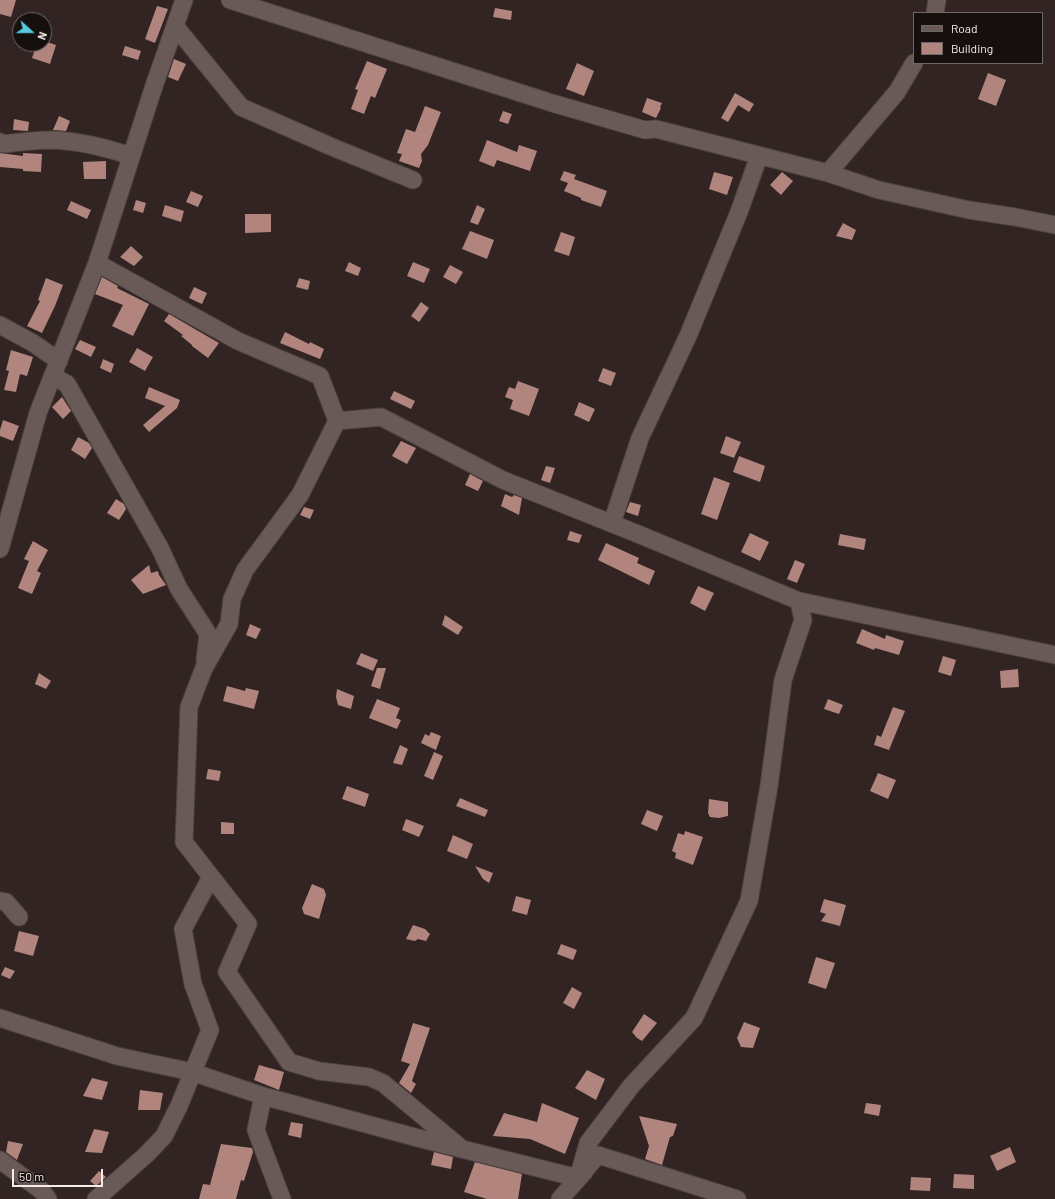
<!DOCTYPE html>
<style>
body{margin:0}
#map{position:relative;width:1055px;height:1199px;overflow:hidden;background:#312422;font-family:Barlow,sans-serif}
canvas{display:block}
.legend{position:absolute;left:913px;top:12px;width:130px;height:52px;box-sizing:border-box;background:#150f0e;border:1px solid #6f6866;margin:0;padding:5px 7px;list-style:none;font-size:12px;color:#f6edeb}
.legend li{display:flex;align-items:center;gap:8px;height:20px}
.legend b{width:20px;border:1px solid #6f6866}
.north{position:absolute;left:12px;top:12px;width:40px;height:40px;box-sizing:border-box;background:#150f0e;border:1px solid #6f6866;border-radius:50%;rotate:111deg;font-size:11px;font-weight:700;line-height:16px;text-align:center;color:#f6edeb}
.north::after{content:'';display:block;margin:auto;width:14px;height:18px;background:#56c9e1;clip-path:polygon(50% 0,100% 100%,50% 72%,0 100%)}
.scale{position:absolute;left:12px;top:1169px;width:91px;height:18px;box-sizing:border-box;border:2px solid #f6edeb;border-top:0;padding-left:5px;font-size:12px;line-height:14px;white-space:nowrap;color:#f6edeb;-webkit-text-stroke:3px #150f0e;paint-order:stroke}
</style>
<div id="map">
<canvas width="1055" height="1199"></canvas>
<ul class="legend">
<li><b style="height:5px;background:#695a57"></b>Road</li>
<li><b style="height:11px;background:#b1857e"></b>Building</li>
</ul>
<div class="north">N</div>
<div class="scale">50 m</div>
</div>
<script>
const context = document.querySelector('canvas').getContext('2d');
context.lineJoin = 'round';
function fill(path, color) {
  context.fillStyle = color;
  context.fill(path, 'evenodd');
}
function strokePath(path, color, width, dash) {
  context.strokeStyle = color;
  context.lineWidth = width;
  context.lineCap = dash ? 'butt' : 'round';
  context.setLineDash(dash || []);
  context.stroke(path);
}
fill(new Path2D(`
 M0 0H16L11 17 0 14Z
 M157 6 168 9 155 43 145 39Z
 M495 8 512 11 511 20 493 17Z
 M44 41 56 45 50 64 32 58 37 44H44Z
 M125 46 141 51 138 60 122 55Z
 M174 59 186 64 178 81 168 77Z
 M367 61 387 69 375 98 371 96 364 114 351 109 358 90 355 89Z
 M577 63 594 71 584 96 566 89Z
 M988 73 1006 80 996 106 978 99Z
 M735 93 754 104 749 112 738 105 728 122 721 118Z
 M647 98 662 103 660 107 661 108 656 118 642 112Z
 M425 106 441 112 428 145 421 154 422 161 419 168 399 161 402 154 397 153 406 129 415 132Z
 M503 111 512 114 508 124 499 121Z
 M59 116 70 121 66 131 53 130Z
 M14 119 29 122 28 131 13 130Z
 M487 140 517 152 519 145 537 151 530 171 497 160 494 167 479 161Z
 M0 153 23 156V153L42 154 41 172 23 171V169L0 167Z
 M106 161V179H84L83 162Z
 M564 171 576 175 574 179 607 191 601 207 581 200V198L564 191 568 183 560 180Z
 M714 172 733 177 727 195 709 189Z
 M782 172 793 181 781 195 770 185Z
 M191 191 203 196 198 207 186 202Z
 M136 200 146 203 143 213 133 210Z
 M71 201 91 210 87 219 67 210Z
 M165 205 184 211 181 222 162 216Z
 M477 205 485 209 478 225 470 222Z
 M245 214H271V232L245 233Z
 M843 223 856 230 852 240 836 236Z
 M470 231 494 240 487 259 462 249Z
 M561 232 575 237 569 256 554 251Z
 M131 246 143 257 134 266 120 257Z
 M349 262 361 268 358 276 345 271Z
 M413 262 430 269 424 283 407 276Z
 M450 265 463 272 456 284 443 277Z
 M102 277 118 286 117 288 149 304 133 336 112 326 123 305 95 294Z
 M46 278 63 285 55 306 42 333 27 326 40 301 38 300Z
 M299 278 310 281 308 290 296 287Z
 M194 287 207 293 202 304 189 298Z
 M421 302 429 308 419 322 411 316Z
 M169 314 219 343 208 358 192 346V345L181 336 183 335 164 321Z
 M285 332 309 344 310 342 324 349 320 359 280 343Z
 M80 340 96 347 91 357 75 349Z
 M137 348 153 357 145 371 129 362Z
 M11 350 33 357 27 376 20 374 16 392 4 390 9 371 6 370Z
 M103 359 114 364 111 373 100 368Z
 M603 368 616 373 611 386 598 381Z
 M518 381 539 389 529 416 510 409 513 400 505 397 509 387 515 389Z
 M149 387 180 400 177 408 149 432 143 425 165 406 145 398Z
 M394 391 415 401 411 409 390 399Z
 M62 397 71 411 63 419 52 407Z
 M579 402 595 409 589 422 574 415Z
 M3 420 19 426 13 441 0 436V430Z
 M726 436 741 442 734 458 720 453Z
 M78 437 89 443 92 448 85 459 71 450Z
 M401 441 416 448 407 464 392 456Z
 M739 456 765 466 760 482 733 472Z
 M546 466 555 468 550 483 541 480Z
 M470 474 483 481 478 491 465 485Z
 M714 477 730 483 717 520 701 514Z
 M505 494 512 497 514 495 522 498 519 515 501 506Z
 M116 499 124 504 126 509 119 520 107 513Z
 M630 502 641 505 638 516 626 512Z
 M304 507 314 510 310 519 300 515Z
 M570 531 582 535 579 543 567 540Z
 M750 533 769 542 760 561 741 552Z
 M840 534 866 539 864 550 838 545Z
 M33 541 48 550 37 571 41 573 32 594 18 588 29 561 24 559Z
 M606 543 639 558 637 563 655 571 649 585 598 560Z
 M795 560 805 564 797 583 787 579Z
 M149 565 151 573 158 571 159 575 166 585 143 594 131 580Z
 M698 586 714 593 705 611 690 603Z
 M445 615 463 627 458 635 442 625Z
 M250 624 261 629 256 639 246 635Z
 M862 629 885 639 886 635 904 641 899 655 875 648 874 650 856 643Z
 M361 653 378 660 373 671 356 664Z
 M943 656 956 660 951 676 938 672Z
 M377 668H386L380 689 371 686Z
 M1018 669 1019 687 1001 688 1000 671Z
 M39 673 51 681 46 689 35 684Z
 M227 686 245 691 246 688 259 691 254 709 223 701Z
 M337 689 354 696 351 709 338 705 336 697Z
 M377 699 400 708 396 718 401 720 397 729 369 718Z
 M828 699 843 705 839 714 824 709Z
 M893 707 905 711 889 750 874 745 877 735 881 737Z
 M431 732 441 736 436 750 421 743 425 734 429 736Z
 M400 745 408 749 402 765 393 763Z
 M434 752 443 756 433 780 424 776Z
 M208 769 221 771 219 781 206 779Z
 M878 773 896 780 888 799 870 791Z
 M347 786 369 794 365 807 342 799Z
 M460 798 488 810 485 817 456 806Z
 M709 799 728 802V816L719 818 710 817 708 813Z
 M647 810 663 816 657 831 641 824Z
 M406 819 424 826 419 837 402 830Z
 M221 822 234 823V834H221Z
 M685 831 703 837 693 865 675 858 676 853 672 851 678 833 684 835Z
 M453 835 473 844 467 859 447 851Z
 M475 866 493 873 489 883 483 879Z
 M312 884 324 889 326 895 319 919 304 914 302 908Z
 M516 896 531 900 527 915 512 911Z
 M824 899 846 905 840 926 821 921 826 914 820 912Z
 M413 925 425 929 430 934 426 941 418 939 415 941 406 939Z
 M19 931 39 936 33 956 14 951Z
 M561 944 577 950 573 960 557 954Z
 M816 957 835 963 826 989 808 983Z
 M5 967 15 971 10 979 1 975Z
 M572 987 582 993 574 1009 563 1003Z
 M644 1014 657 1023 642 1041 637 1038 632 1032Z
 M744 1022 760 1028 753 1048 741 1047 737 1038Z
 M413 1023 430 1028 412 1081 416 1084 411 1093 399 1083 410 1064 401 1061Z
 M259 1065 284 1072 279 1090 254 1080Z
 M587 1070 605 1079 596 1100 575 1088Z
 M92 1078 108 1082 102 1100 83 1096Z
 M140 1090 163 1093 160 1110H138Z
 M542 1103 579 1118 565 1154 530 1139 493 1136 504 1113 537 1122Z
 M866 1103 881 1105 879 1116 864 1113Z
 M639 1116 677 1124 673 1136 670 1137 662 1165 645 1159 649 1146Z
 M291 1122 303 1124 301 1138 288 1135Z
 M94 1129 109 1132 102 1153 85 1152Z
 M8 1141 23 1144 17 1160 6 1152Z
 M221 1144 252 1148 253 1152 244 1181 241 1180 236 1199H199L203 1184 210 1185Z
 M1010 1147 1016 1162 997 1171 990 1156Z
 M434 1152 453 1157 451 1169 431 1165Z
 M475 1162 522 1174 518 1199H487L464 1192Z
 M99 1171 106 1177 96 1186 90 1181Z
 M954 1174 974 1175V1189L953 1188Z
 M911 1177 931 1178 930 1191 910 1190Z`), '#b1857e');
const minor = new Path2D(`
 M230 0 552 103 645 130 656 129 828 173 879 190 969 210 1015 217 1055 225
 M935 13 937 0
 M175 26 241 107 332 147 413 180
 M0 142 4 144C20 142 37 140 53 140 80 141 107 148 131 156
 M828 173 897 92 914 63
 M97 263 238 341 320 376 337 421 381 417 503 480 638 534 799 601
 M0 325 33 343 59 361
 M53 376 67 384 160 548 179 589 208 634 205 660
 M337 421 300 495 245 570 232 599 229 624 204 668 189 707 184 842 248 924 227 972 289 1062 319 1071 369 1077 383 1083 461 1148
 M612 523 640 438 688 336 739 212 759 156
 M0 549 38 413 97 263 154 86 184 0
 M0 901 6 902 19 917
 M0 1018 117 1056 192 1072 263 1096 418 1138 578 1178 598 1155 737 1199
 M263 1096 256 1130 282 1199
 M0 1160 42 1191 48 1199
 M578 1178 588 1143 632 1085 694 1018 749 901 769 786 783 680 803 620 799 601 1055 655
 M96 1199 147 1154 164 1136 179 1106 210 1030 193 984 183 929 211 877
 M560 1199 585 1171`);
strokePath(minor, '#4e4341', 19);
strokePath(minor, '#695a57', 17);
</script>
